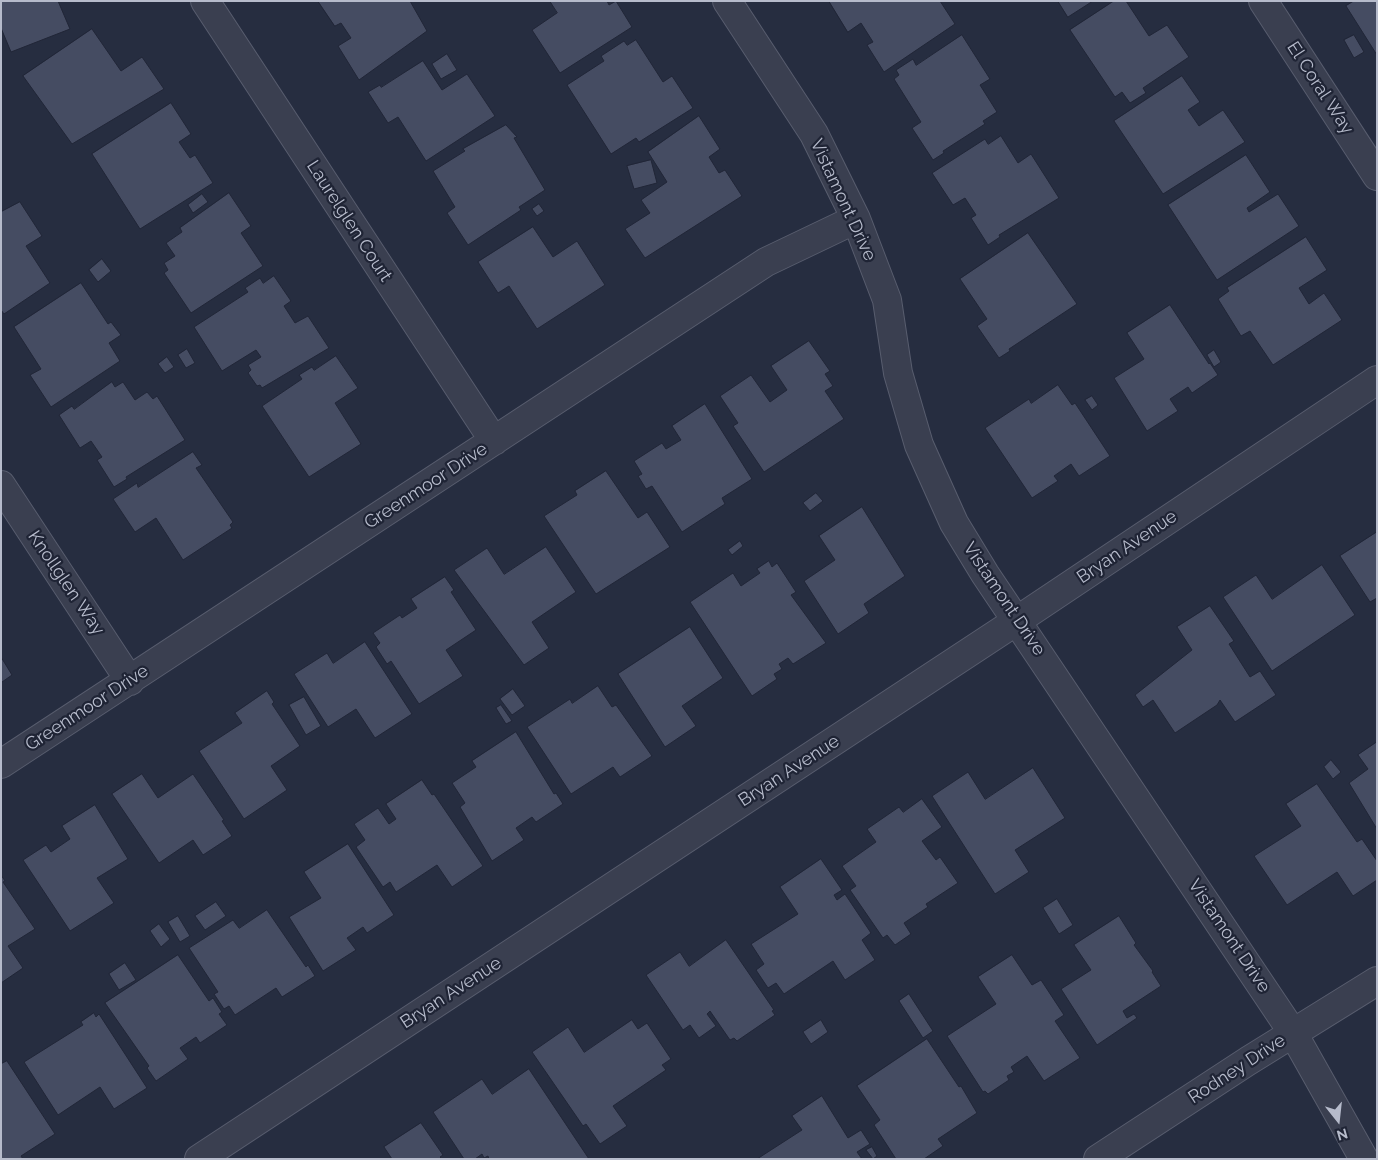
<!DOCTYPE html>
<style>
body{margin:0}
#map{position:relative;width:1378px;height:1160px;overflow:hidden;background:#262d40;font-family:Raleway,sans-serif}
canvas{display:block}
.frame{position:absolute;inset:0;border:2px solid #b6bbcb;pointer-events:none}
.north{position:absolute;left:1313px;top:1095px;width:50px;height:50px;-webkit-text-stroke:4px #1f2435;paint-order:stroke;rotate:164deg;font-size:14px;font-weight:700;line-height:20px;text-align:center;color:#b6bbcb}
.north::after{content:'';display:block;margin:auto;width:18px;height:22px;background:#b6bbcb;clip-path:polygon(50% 0,100% 100%,50% 72%,0 100%)}
</style>
<div id="map">
<canvas width="1378" height="1160"></canvas>
<div class="frame"></div>
<div class="north">N</div>
</div>
<script>
const context = document.querySelector('canvas').getContext('2d');
context.lineJoin = 'round';
function fill(path, color) {
  context.fillStyle = color;
  context.fill(path, 'evenodd');
}
function strokePath(path, color, width, dash) {
  context.strokeStyle = color;
  context.lineWidth = width;
  context.lineCap = dash ? 'butt' : 'round';
  context.setLineDash(dash || []);
  context.stroke(path);
}
function drawText(font, color, halo, rows, align = 'center') {
  context.font = font + ' Raleway,sans-serif';
  context.lineWidth = 4.5;
  context.setLineDash([]);
  context.textBaseline = 'middle';
  context.strokeStyle = halo;
  context.fillStyle = color;
  for (const [text, x, y, turn = 0] of rows) {
    context.save();
    context.translate(x, y);
    context.rotate((+turn || 0) * Math.PI / 180);
    context.textAlign = isNaN(turn) ? turn : align;
    if (halo) context.strokeText(text, 0, 0);
    context.fillText(text, 0, 0);
    context.restore();
  }
}
const building = new Path2D(`
 M1 1H58L70 29 11 52 1 28Z
 M318 1H410L427 31 359 80 338 46 351 38 341 23 335 26Z
 M550 1H607L609 5 616 1 632 27 560 73 532 30 557 13Z
 M829 1H940L955 24 884 72 867 45 873 42 861 23 848 32Z
 M1058 1H1093L1068 17Z
 M1114 1H1126L1149 36 1167 25 1189 57 1143 88 1146 93 1130 103 1122 92 1115 97 1070 30Z
 M1354 1H1377V55L1346 6Z
 M92 29 121 71 142 57 164 89 72 144 23 76Z
 M962 35 990 79 980 85 997 112 983 121 985 124 943 151 944 153 933 160 912 128 921 122 894 79 899 75 896 70 913 59 916 65Z
 M1354 35 1364 52 1354 58 1344 40Z
 M636 40 663 82 672 76 693 108 639 142 636 138 611 154 567 85 604 61 601 56 624 41 627 45Z
 M447 54 457 70 441 79 432 64Z
 M423 61 442 90 467 74 495 116 426 161 398 117 388 123 368 92 380 85 381 87Z
 M1182 76 1200 102 1188 110 1199 126 1223 110 1245 142 1163 194 1114 121Z
 M171 103 191 134 179 142 190 158 195 155 213 183 140 229 92 154Z
 M699 116 720 149 709 157 719 173 725 170 742 196 645 258 625 229 650 213 641 200 667 182 648 152Z
 M506 125 517 137 514 138 545 190 519 207 521 210 468 245 447 213 455 207 433 171 465 151 463 149Z
 M1001 136 1018 163 1031 154 1059 198 999 235 1000 237 988 245 971 218 976 215 965 198 953 205 932 173 985 139 988 144Z
 M1246 155 1270 192 1247 208 1249 212 1278 194 1299 226 1217 280 1168 205Z
 M651 160 657 183 634 189 627 166Z
 M229 193 251 226 241 233 263 266 191 313 164 273 168 270 164 263 175 256 166 243 182 232 180 228Z
 M202 194 208 202 193 213 188 205Z
 M20 202 42 236 26 246 50 283 4 314 1 310V212Z
 M539 204 544 211 537 216 532 209Z
 M533 227 553 257 577 241 605 285 537 329 509 286 498 293 478 262Z
 M1028 233 1077 304 1009 349 1010 351 999 358 977 326 987 319 960 279Z
 M1306 237 1327 270 1299 288 1309 304 1324 293 1342 320 1273 365 1250 331 1241 336 1218 299 1229 291 1227 288Z
 M102 259 111 271 98 282 89 270Z
 M274 276 291 301 284 306 295 323 308 316 329 348 262 388 260 385 257 386 248 373 251 370 248 365 261 357 256 350 222 371 194 327 248 292 245 288 260 278 263 283Z
 M81 283 108 324 111 322 121 335 109 343 120 361 51 407 30 375 41 369 14 327Z
 M1170 305 1209 364 1210 363 1218 375 1192 393 1188 387 1170 399 1178 411 1147 431 1114 378 1144 359 1127 333Z
 M809 341 830 371 825 374 833 386 825 391 844 419 764 472 733 426 738 423 720 396 751 375 770 402 787 390 771 366Z
 M187 349 195 363 186 368 178 355Z
 M1214 350 1221 362 1214 367 1207 355Z
 M336 356 358 388 335 403 361 444 309 477 262 406 302 379 299 375 312 367 314 370Z
 M167 357 174 367 165 373 158 364Z
 M112 382 115 387 123 382 135 400 147 392 153 399 157 396 185 440 126 477 127 479 114 487 97 460 102 457 91 441 80 448 59 415 72 406 74 409Z
 M1058 385 1072 405 1075 403 1110 456 1079 476 1071 464 1054 476 1058 481 1032 498 985 428 1029 399 1031 403Z
 M1092 396 1098 405 1092 410 1085 400Z
 M705 404 752 479 722 498 725 504 682 532 652 486 646 489 638 476 642 474 634 461 662 443 666 449 681 440 672 426Z
 M193 452 202 465 196 468 233 522 230 525 232 528 183 560 156 518 135 532 113 499 137 483 138 487Z
 M606 471 638 518 647 512 670 547 596 594 544 516 577 495 575 491Z
 M816 493 823 501 810 511 803 503Z
 M862 507 905 576 864 604 869 613 838 634 804 581 835 560 819 536Z
 M1377 532V598L1370 602 1340 556Z
 M740 541 743 546 732 555 728 550Z
 M546 547 576 592 532 622 549 648 524 665 454 570 487 548 504 574Z
 M769 561 772 567 777 563 796 592 791 595 826 643 793 664 788 658 779 664 782 669 774 674 777 679 752 696 690 602 733 573 741 586 760 573 757 569Z
 M1322 565 1355 615 1272 671 1223 597 1256 575 1272 599Z
 M445 577 454 590 451 592 476 630 446 650 463 676 419 704 391 661 387 664 376 647 380 643 373 633 400 615 402 618 417 608 411 599Z
 M1210 606 1234 641 1229 644 1250 677 1260 671 1276 695 1235 722 1220 700 1217 705 1175 733 1153 700 1143 707 1135 695 1192 650 1177 627Z
 M690 627 723 678 682 706 696 726 665 747 618 674Z
 M365 642 412 714 375 738 356 709 328 727 294 674 327 653 333 663Z
 M1 657 12 675 2 682H1Z
 M598 686 612 707 616 705 652 756 620 777 613 767 571 794 527 727 570 699 572 703Z
 M513 689 525 706 512 715 500 699Z
 M267 691 274 702 272 704 300 746 271 766 287 790 244 819 199 751 242 723 235 713Z
 M304 697 321 726 306 735 289 705Z
 M501 705 512 721 506 724 496 708Z
 M516 732 554 794 556 793 563 804 536 822 532 817 516 828 524 840 492 861 460 807 465 803 452 783 476 767 472 761Z
 M1377 742V829L1349 783 1368 769 1358 755Z
 M1331 760 1341 772 1333 779 1324 767Z
 M1033 768 1065 818 1015 850 1029 872 995 894 932 796 968 772 985 799Z
 M142 774 158 798 193 774 224 820 222 821 232 836 203 855 193 840 159 863 112 794Z
 M422 780 432 795 434 794 483 866 452 887 437 865 396 892 390 882 383 887 356 847 365 840 354 824 378 808 389 824 396 819 386 804Z
 M1317 784 1357 842 1362 839 1377 861V880L1353 896 1337 872 1287 905 1254 856 1301 826 1286 804Z
 M922 799 942 827 922 841 936 860 940 857 958 883 926 904 928 907 904 923 911 934 895 945 887 935 883 938 850 890 856 886 842 866 876 842 867 829 899 807 903 812Z
 M95 805 128 859 97 878 114 903 70 931 23 860 46 845 51 852 70 839 62 826Z
 M348 844 394 915 367 933 363 927 347 938 356 950 323 971 289 917 321 898 304 872Z
 M821 859 842 890 834 895 837 900 845 894 871 933 862 940 875 960 845 980 833 961 784 994 776 983 768 988 756 970 764 964 751 944 798 914 780 887Z
 M1 875 5 881 3 882 35 929 8 946 23 968 1 983Z
 M1057 899 1073 925 1059 934 1043 908Z
 M216 902 226 916 205 930 195 916Z
 M267 910 306 967 308 965 315 976 282 997 276 988 235 1015 229 1006 224 1009 214 994 218 992 189 948 233 920 239 928Z
 M178 916 190 936 180 942 168 922Z
 M1119 916 1136 943 1134 945 1153 971 1152 972 1161 986 1123 1011 1127 1018 1134 1014 1137 1018 1097 1045 1061 989 1091 970 1074 945Z
 M159 924 170 939 161 947 150 931Z
 M726 940 774 1010 772 1011 775 1015 737 1041 734 1038 730 1040 710 1011 707 1014 716 1026 699 1038 690 1025 683 1030 646 975 680 952 689 966Z
 M178 955 209 1001 213 998 222 1012 219 1014 227 1025 200 1043 196 1037 180 1048 188 1059 156 1081 147 1068 149 1066 105 1003Z
 M1012 955 1032 985 1041 980 1064 1015 1055 1021 1080 1058 1044 1081 1027 1056 1011 1067 1014 1072 1007 1076 1009 1080 988 1094 985 1091 983 1092 947 1036 996 1004 978 977Z
 M125 963 136 980 119 990 109 974Z
 M909 994 933 1031 923 1038 899 1001Z
 M94 1013 96 1017 99 1014 147 1088 114 1109 100 1087 58 1115 24 1062 83 1025 81 1022Z
 M632 1020 638 1029 647 1023 671 1059 662 1065 666 1070 613 1106 627 1126 600 1144 586 1124 583 1126 532 1052 568 1027 584 1052Z
 M821 1020 828 1032 811 1044 803 1032Z
 M927 1039 959 1087 961 1086 977 1113 938 1139 943 1146 924 1159H896L874 1125 880 1120 857 1086Z
 M7 1061 55 1134 21 1156 23 1159H1V1064Z
 M529 1069 589 1159H489L488 1156 484 1158 482 1154 475 1159H464L433 1112 482 1079 492 1094Z
 M822 1096 848 1138 861 1130 870 1144 857 1152 862 1159H757L802 1130 792 1116Z
 M421 1123 443 1155 440 1157 442 1159H392L384 1147Z
 M872 1147 877 1156 873 1159 866 1150Z`);
fill(building, '#454c62');
strokePath(building, '#212637', 1);
const minor = new Path2D(`
 M205 1 494 441
 M727 1 814 134 856 219 887 300 898 373 919 445 954 523 985 574 1293 1033 1364 1159
 M1263 1 1377 176
 M1 485 130 681
 M1 764 766 262 856 219
 M199 1159 1018 620 1377 380
 M1098 1159 1248 1061 1377 981`);
strokePath(minor, '#585d6e', 30);
strokePath(minor, '#3a3f50', 28);
drawText('18px', '#b6bbcb', '#1f2435', [
 ["El Coral Way",1320,88,57],
 ["Vistamont Drive",843,200,65],
 ["Laurelglen Court",349,221,57],
 ["Greenmoor Drive",426,486,-33],
 ["Bryan Avenue",1127,547,-34],
 ["Knollglen Way",66,583,56],
 ["Vistamont Drive",1004,599,56],
 ["Greenmoor Drive",87,708,-33],
 ["Bryan Avenue",789,771,-33],
 ["Vistamont Drive",1229,936,56],
 ["Bryan Avenue",451,993,-33],
 ["Rodney Drive",1237,1069,-33]
]);
</script>
